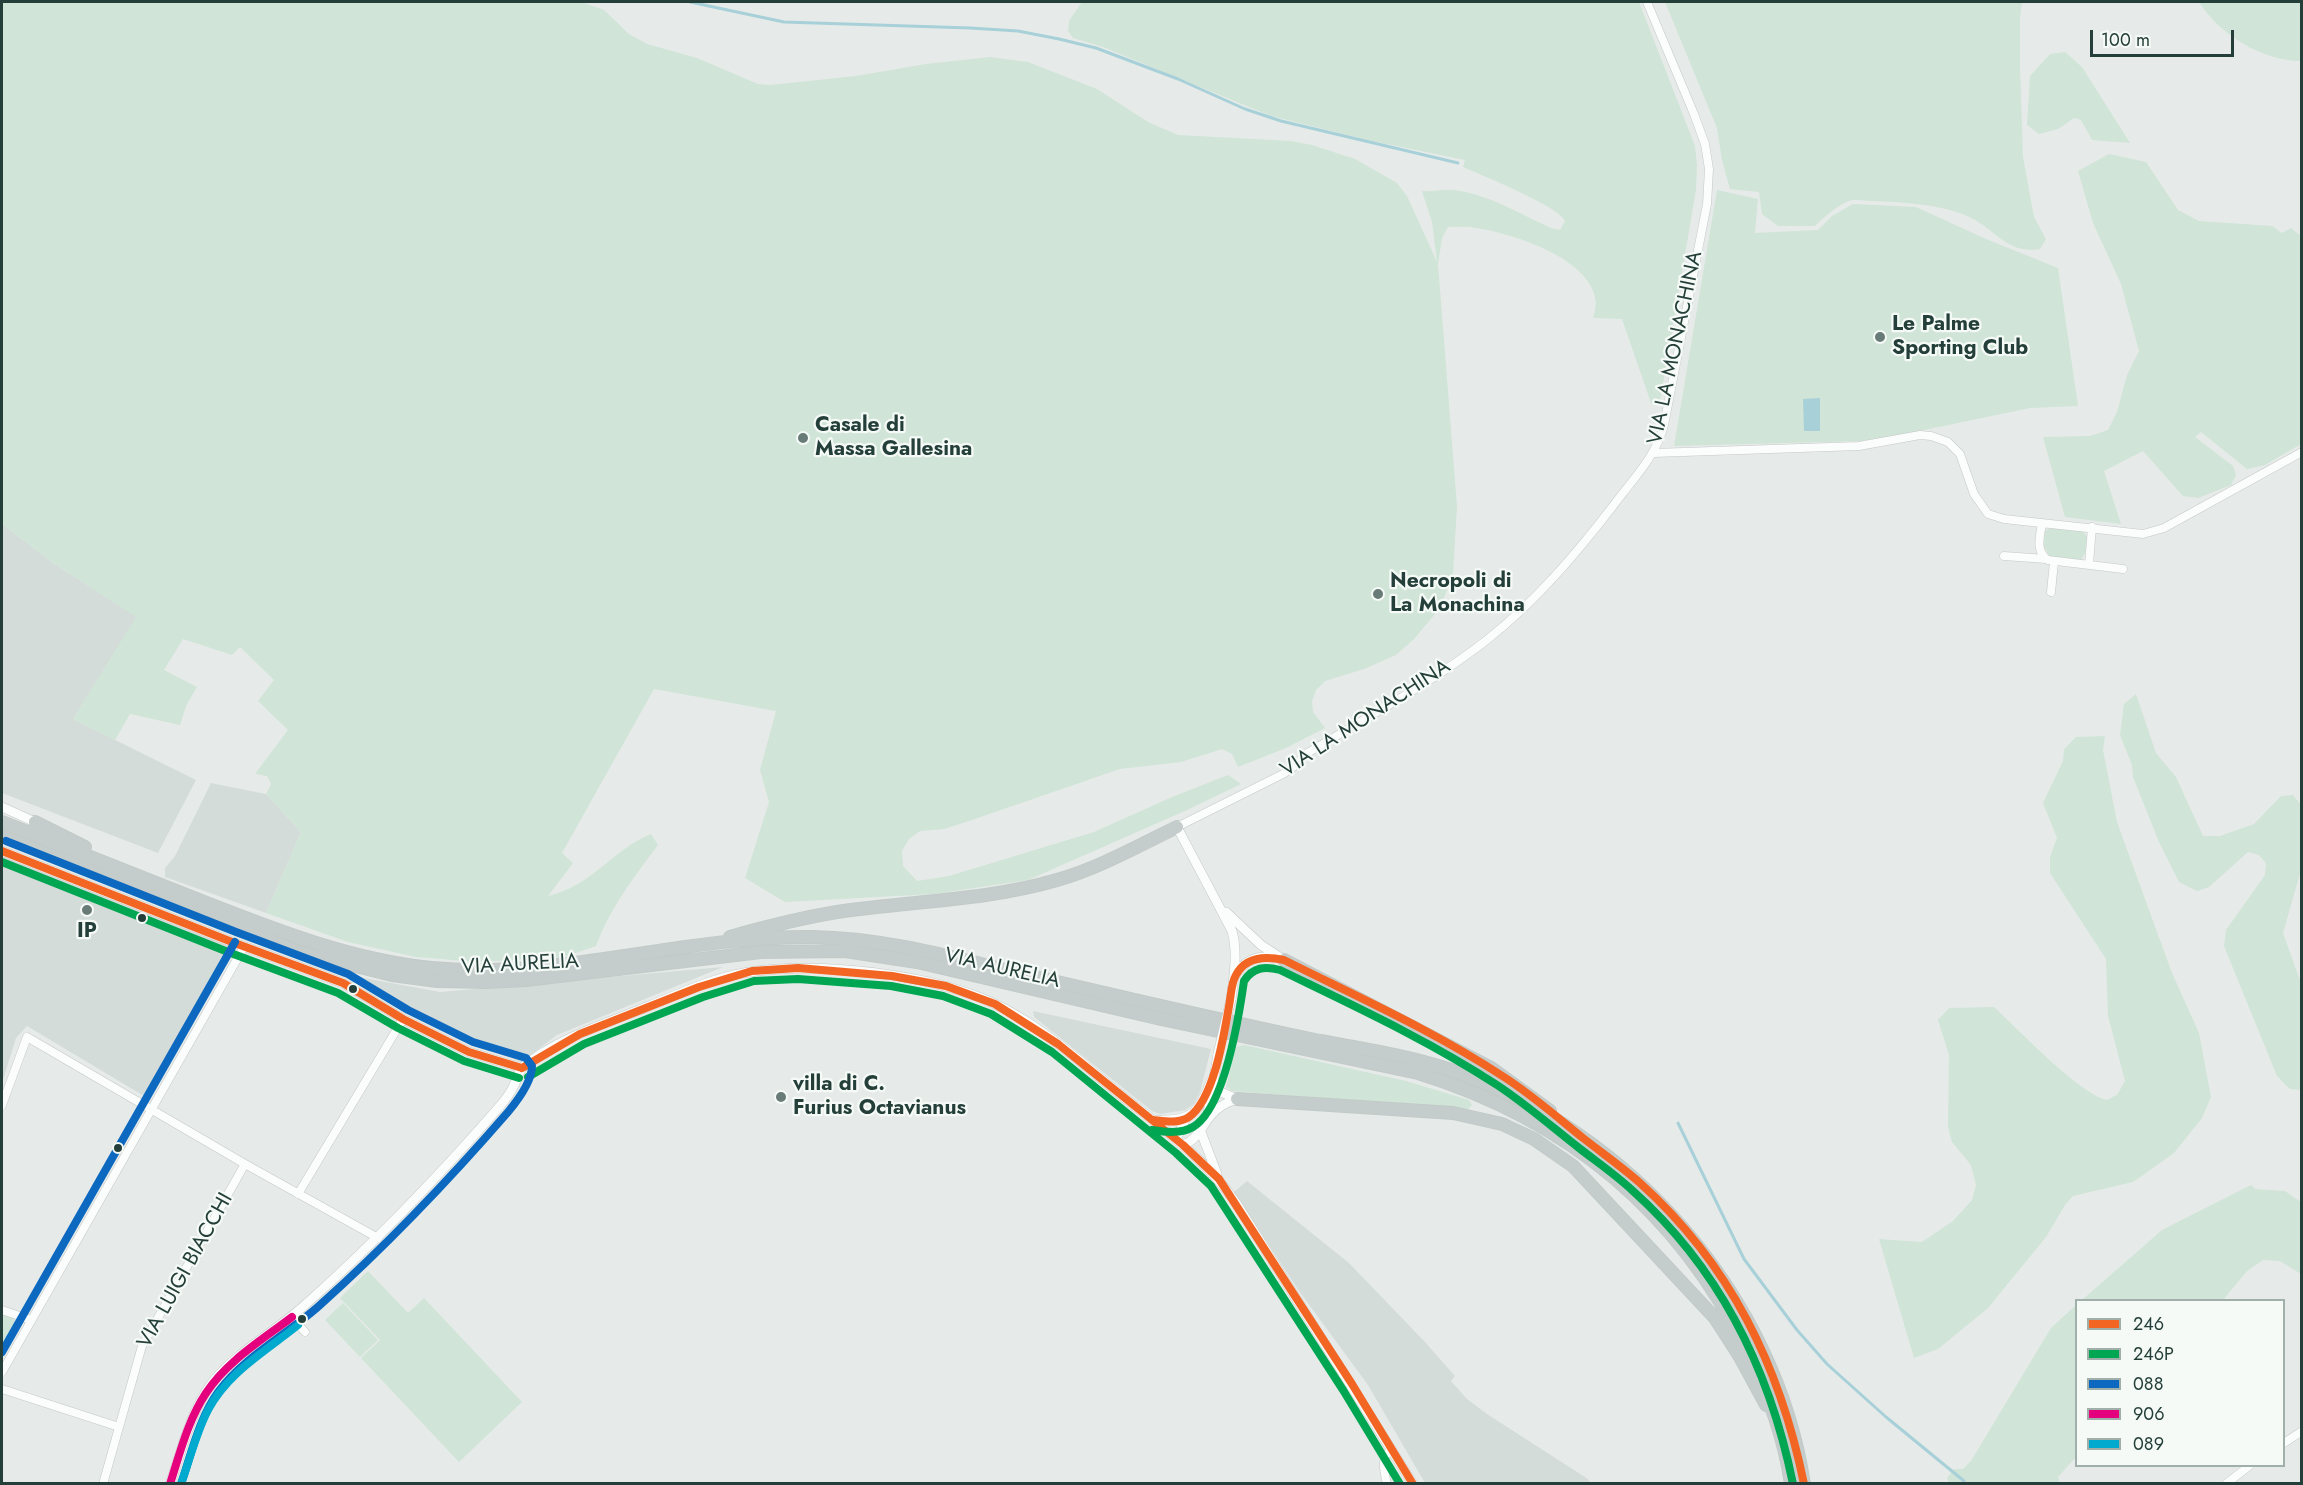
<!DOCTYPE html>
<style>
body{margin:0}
#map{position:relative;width:2303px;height:1485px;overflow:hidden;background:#e6ebe9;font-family:Jost,sans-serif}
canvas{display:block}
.frame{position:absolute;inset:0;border:3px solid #243f39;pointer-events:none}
.legend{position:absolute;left:2075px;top:1299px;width:210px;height:168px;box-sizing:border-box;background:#f5faf7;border:2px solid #a1afab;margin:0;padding:8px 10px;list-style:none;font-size:18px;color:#243f39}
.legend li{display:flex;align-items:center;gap:12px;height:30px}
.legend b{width:30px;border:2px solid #a1afab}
.scale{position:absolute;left:2090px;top:30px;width:144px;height:27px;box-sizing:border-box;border:3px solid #243f39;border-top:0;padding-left:8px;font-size:18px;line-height:21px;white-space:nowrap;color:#243f39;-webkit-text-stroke:4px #f5faf7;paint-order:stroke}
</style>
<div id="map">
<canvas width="2303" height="1485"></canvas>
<div class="frame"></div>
<ul class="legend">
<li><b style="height:8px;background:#f26522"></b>246</li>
<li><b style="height:8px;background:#00a651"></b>246P</li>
<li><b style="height:8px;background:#0c69bf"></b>088</li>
<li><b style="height:8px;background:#e5007d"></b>906</li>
<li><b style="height:8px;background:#00a9ce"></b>089</li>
</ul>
<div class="scale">100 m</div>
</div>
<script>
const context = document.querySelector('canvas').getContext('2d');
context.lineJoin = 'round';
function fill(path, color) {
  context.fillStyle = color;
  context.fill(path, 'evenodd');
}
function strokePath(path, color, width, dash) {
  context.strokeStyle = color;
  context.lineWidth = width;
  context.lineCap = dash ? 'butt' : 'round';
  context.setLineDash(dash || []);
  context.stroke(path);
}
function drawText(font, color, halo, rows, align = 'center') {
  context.font = font + ' Jost,sans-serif';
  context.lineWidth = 4.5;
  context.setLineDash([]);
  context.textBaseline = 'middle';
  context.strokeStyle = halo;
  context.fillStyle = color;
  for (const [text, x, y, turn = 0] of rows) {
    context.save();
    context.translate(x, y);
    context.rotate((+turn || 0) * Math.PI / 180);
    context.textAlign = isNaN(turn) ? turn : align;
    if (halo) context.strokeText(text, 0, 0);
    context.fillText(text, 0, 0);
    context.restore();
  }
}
fill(new Path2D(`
 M2 524 53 563 137 617 73 719 196 780 158 853 2 793Z
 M211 783 266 794 301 832 266 913 165 877V868L175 856Z
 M2 851 232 942 235 950 149 1099 27 1026 16 1038 2 1083Z
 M723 967 557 1035 521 1062 456 1036 412 1015 342 974 440 992Z
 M1033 1011 1211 1049 1200 1092 1194 1104 1185 1110 1160 1114 1152 1111 1034 1017Z
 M1247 1181 1349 1263 1425 1342 1455 1376 1451 1381 1467 1399 1487 1414 1588 1479 1590 1483H1425L1368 1385 1299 1291 1234 1192Z`), '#d4dcd9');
fill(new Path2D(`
 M2 2H581L604 10 629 34 647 44 697 58 758 84 770 85 856 76 926 64 990 57 1028 62 1097 89 1148 122 1178 135 1291 141 1312 145 1355 159 1397 183 1407 196 1437 262 1432 222 1422 191C1433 192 1443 189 1454 190 1488 194 1520 214 1551 228L1560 230 1565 221C1559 206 1481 175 1463 167L1465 160 1372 141 1271 116 1103 47 1073 38 1068 31 1069 21 1082 2H1639L1695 146 1697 165 1696 190 1660 401 1651 403 1622 319 1594 318 1593 320C1594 314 1596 307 1596 302 1592 258 1511 233 1476 228 1467 226 1457 227 1448 227L1442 238 1438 264 1457 506 1453 574 1440 608 1414 639 1396 655 1364 669 1325 681 1316 690 1312 701 1313 712 1325 728 1286 748 1238 767 1232 754 1222 749 1181 762 1120 769 969 821 944 829 920 831 909 839 902 851 903 866 917 881 949 876 1094 832 1172 797 1228 775 1241 784 1187 810 1028 880 934 894 785 902 745 878 769 802 760 770 776 711 654 689 562 853 573 863 548 896C592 886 612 850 651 834L658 845C634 877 610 908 596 946L564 957 478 962 416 957 348 942 266 913 301 832 266 794 271 784 267 776 255 774 288 730 258 701 274 680 240 647 232 655 183 639 164 670 197 687 186 706 180 725 130 714 115 740 73 719 136 617 53 563 2 524Z
 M1665 2H2022L2020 17V67L2023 157 2034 217 2046 239 2040 249C2007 255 1995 228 1967 216 1940 204 1901 202 1871 201 1866 201 1858 199 1853 200 1841 202 1823 218 1815 226H1778L1762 214 1759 192 1730 189 1722 160 1717 128Z
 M2199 2H2301V61C2263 61 2220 35 2199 2Z
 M2065 52 2082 67 2130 143 2092 140 2081 120 2074 118 2058 129 2039 134 2027 125 2030 76 2050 54Z
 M2109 154 2146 162 2178 210 2199 221 2272 226 2282 233 2291 228 2302 237 2301 444 2265 465 2247 469 2201 432 2195 437 2233 466 2236 475 2231 485 2198 498 2183 496 2143 451 2104 471 2121 524 2065 517 2043 437 2090 436 2108 430 2117 412 2127 375 2139 351 2121 284 2093 223 2078 171Z
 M1717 190 1758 199 1755 233 1818 230 1832 216 1853 204 1916 207 1986 239 2058 268 2078 406 2030 408 1900 435 1861 441 1674 446Z
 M2051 528 2081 530 2087 536C2086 546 2087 555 2079 561L2049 556 2044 546 2045 531Z
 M2136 694 2156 753 2176 777 2203 836H2220L2254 824 2281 796 2293 795 2301 805V870L2283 933 2301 983V1090L2290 1089 2277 1076 2224 946 2226 930 2265 875 2266 863 2259 855 2248 852 2209 887 2197 891 2179 882 2159 842 2133 777 2132 765 2120 735 2124 704Z
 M2105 736 2103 750 2117 822 2172 973 2199 1033 2211 1097 2202 1118 2174 1153 2133 1182 2073 1196 2065 1205 2046 1237 1988 1308 1938 1349 1914 1358 1879 1239 1922 1242 1953 1221 1972 1200 1976 1185 1971 1165 1952 1142 1948 1127 1949 1055 1938 1020 1949 1008 1994 1007C2019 1030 2078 1093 2107 1100L2117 1095 2125 1081 2108 1016 2106 959 2050 873V857L2057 838 2043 803 2063 761 2064 749 2076 737Z
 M1244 1045 1406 1081 1469 1100 1472 1105 1467 1110 1232 1091 1226 1087 1236 1047Z
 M2251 1185 2255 1189 2285 1191 2301 1202V1274L2280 1261 2263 1260 2247 1271 2223 1300H2082L2162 1230Z
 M368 1271 408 1313 424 1298 522 1402 459 1462 361 1358 380 1340 340 1298Z
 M343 1303 378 1340 360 1357 325 1320Z
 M2076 1305V1457L2058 1477 2060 1483H1949L1947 1478 1954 1469H1963L1971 1461 2051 1328Z
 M2 1314 12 1317 18 1326 2 1359Z`), '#d0e4d7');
fill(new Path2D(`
 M1820 398V431H1804L1803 399Z`), '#a8d0d8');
strokePath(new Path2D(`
 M690 2 784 22 970 28 1018 31 1059 39 1096 48 1178 79 1245 109 1281 121 1458 163
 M1678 1123 1744 1259 1797 1330 1827 1364 1886 1417 1964 1481`), '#a8d0d8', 3);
const minor = new Path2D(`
 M1654 453 1859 446 1920 435 1931 436 1948 442 1960 454 1974 494 1988 514 2004 519 2143 534 2164 528 2302 452
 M2042 523C2040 537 2035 551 2048 560L2123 569
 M2004 556 2046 559
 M2089 564 2092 527
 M2051 592 2054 562
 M1177 827 1283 774 1296 765 1306 754C1367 717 1432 683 1488 639 1536 601 1576 554 1613 506 1632 480 1656 457 1664 425L1707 204 1709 169 1705 144 1694 114 1647 2
 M2 1105 27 1037 245 1164 378 1238
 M298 1194 403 1019
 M2 1310 31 1320
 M292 1317 305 1332
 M2 1372 244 947
 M2 1389 119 1427
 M2284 1443 2302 1431
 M103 1484 142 1346 245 1164
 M1387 1484C1384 1471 1380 1457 1392 1449
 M2226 1484 2249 1466`);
const tertiary = new Path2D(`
 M2 807 35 822
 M1177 827 1232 931C1238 952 1234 978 1231 999
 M2 851 232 942 343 983 403 1019 469 1052 522 1068
 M1226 912 1261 945 1284 960
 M1234 977C1244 960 1259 954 1277 958
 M1212 1079 1221 1092 1237 1099
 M1207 1119 1218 1054
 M1153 1120C1192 1122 1198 1114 1212 1079
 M1201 1132 1217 1174
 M1176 1139 1186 1118
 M1183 1145C1200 1138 1201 1126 1212 1114 1219 1106 1227 1102 1237 1099
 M170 1484C182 1450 190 1412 212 1383 236 1352 277 1331 306 1304 376 1242 439 1176 500 1106 505 1100 510 1094 513 1087 517 1081 518 1072 523 1067 555 1039 610 1022 649 1006 679 994 711 979 743 973 815 960 940 974 1005 1009 1047 1031 1084 1065 1121 1095 1162 1128 1206 1159 1236 1203L1413 1484`);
const trunk = new Path2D(`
 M2 822C69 848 136 875 204 902 278 931 352 960 432 968 560 980 686 935 813 937 876 938 936 953 997 968 1047 980 1098 991 1148 1003 1205 1016 1262 1029 1320 1041 1364 1049 1409 1056 1451 1070 1630 1131 1775 1296 1804 1484
 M35 822 85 847
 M2 836 299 952 392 975 437 981 486 982 526 980 761 952 845 951 917 962 1161 1019 1418 1073C1567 1119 1678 1210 1747 1351 1768 1393 1784 1436 1791 1484
 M730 937C765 927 801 918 837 912 910 901 985 901 1057 880 1099 868 1138 846 1177 827
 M1284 960 1491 1068 1550 1111
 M1237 1099 1453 1113 1502 1124 1534 1139 1573 1166 1715 1318 1740 1357 1766 1405`);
strokePath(minor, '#c3c8c6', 9);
strokePath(tertiary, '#c3c8c6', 10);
strokePath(trunk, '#c2cac8', 14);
strokePath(minor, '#fbfcfc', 8);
strokePath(tertiary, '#fbfcfc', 9);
strokePath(trunk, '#c5cdcc', 12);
const tertiaryBridge = new Path2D(`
 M1218 1054 1231 999`);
strokePath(tertiaryBridge, '#c3c8c6', 10, []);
strokePath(tertiaryBridge, '#fbfcfc', 9);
strokePath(new Path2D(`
 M2 851 232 942 343 983 403 1019 469 1052 522 1068
 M522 1068 580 1034 699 987 752 971 798 968 892 976 946 986 995 1004 1058 1044 1183 1145 1219 1179 1352 1384 1413 1484
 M1153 1120C1164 1121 1179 1124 1189 1117 1214 1099 1224 1035 1229 1006 1231 996 1231 983 1236 975 1246 956 1266 956 1284 960 1358 997 1434 1031 1504 1077 1532 1095 1557 1117 1583 1138 1602 1153 1622 1167 1640 1183 1730 1264 1780 1366 1804 1484`), '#f26522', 8);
strokePath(new Path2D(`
 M2 862 228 952 338 993 398 1028 464 1061 519 1078
 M528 1077 584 1044 703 997 754 981 798 979 891 986 943 996 991 1014 1052 1052 1176 1153 1211 1186 1343 1390 1400 1484
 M1152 1130C1165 1132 1181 1134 1193 1127 1225 1108 1239 1016 1244 981 1253 967 1265 966 1280 970 1354 1006 1428 1040 1497 1085 1526 1104 1552 1127 1579 1148 1597 1162 1616 1175 1633 1191 1720 1269 1770 1370 1793 1484`), '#00a651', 8);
strokePath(new Path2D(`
 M6 841 236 932 348 974 408 1010 473 1042 526 1058 532 1066C532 1082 518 1100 508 1112 449 1180 387 1245 320 1305 288 1334 245 1356 219 1391 199 1418 192 1452 181 1484
 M2 1352 235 942`), '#0c69bf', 8);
strokePath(new Path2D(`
 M170 1484C180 1453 188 1420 206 1393 227 1361 262 1340 292 1317`), '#e5007d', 8);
strokePath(new Path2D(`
 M181 1484C190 1459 196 1433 208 1410 228 1372 266 1351 298 1325`), '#00a9ce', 8);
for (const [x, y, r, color] of [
 [1880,337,6,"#687b77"],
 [803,438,6,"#687b77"],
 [1378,594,6,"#687b77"],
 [87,910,6,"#687b77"],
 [142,918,5,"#243f39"],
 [353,989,5,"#243f39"],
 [781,1097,6,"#687b77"],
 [118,1148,5,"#243f39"],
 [302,1319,5,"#243f39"]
]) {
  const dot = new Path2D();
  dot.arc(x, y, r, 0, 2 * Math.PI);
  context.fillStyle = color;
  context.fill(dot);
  strokePath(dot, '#f5faf7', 2);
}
drawText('bold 21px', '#243f39', '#f5faf7', [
 ["Le Palme",1892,325],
 ["Sporting Club",1892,349],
 ["Casale di",815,426],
 ["Massa Gallesina",815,450],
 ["Necropoli di",1390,582],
 ["La Monachina",1390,606],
 ["IP",87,932,"center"],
 ["villa di C.",793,1085],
 ["Furius Octavianus",793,1109]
], 'left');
drawText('21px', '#243f39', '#f5faf7', [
 ["VIA LA MONACHINA",1676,348,-78],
 ["VIA LA MONACHINA",1366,719,-33],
 ["VIA AURELIA",520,965,-3],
 ["VIA AURELIA",1002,969,13],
 ["VIA LUIGI BIACCHI",186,1271,-61]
]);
</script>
